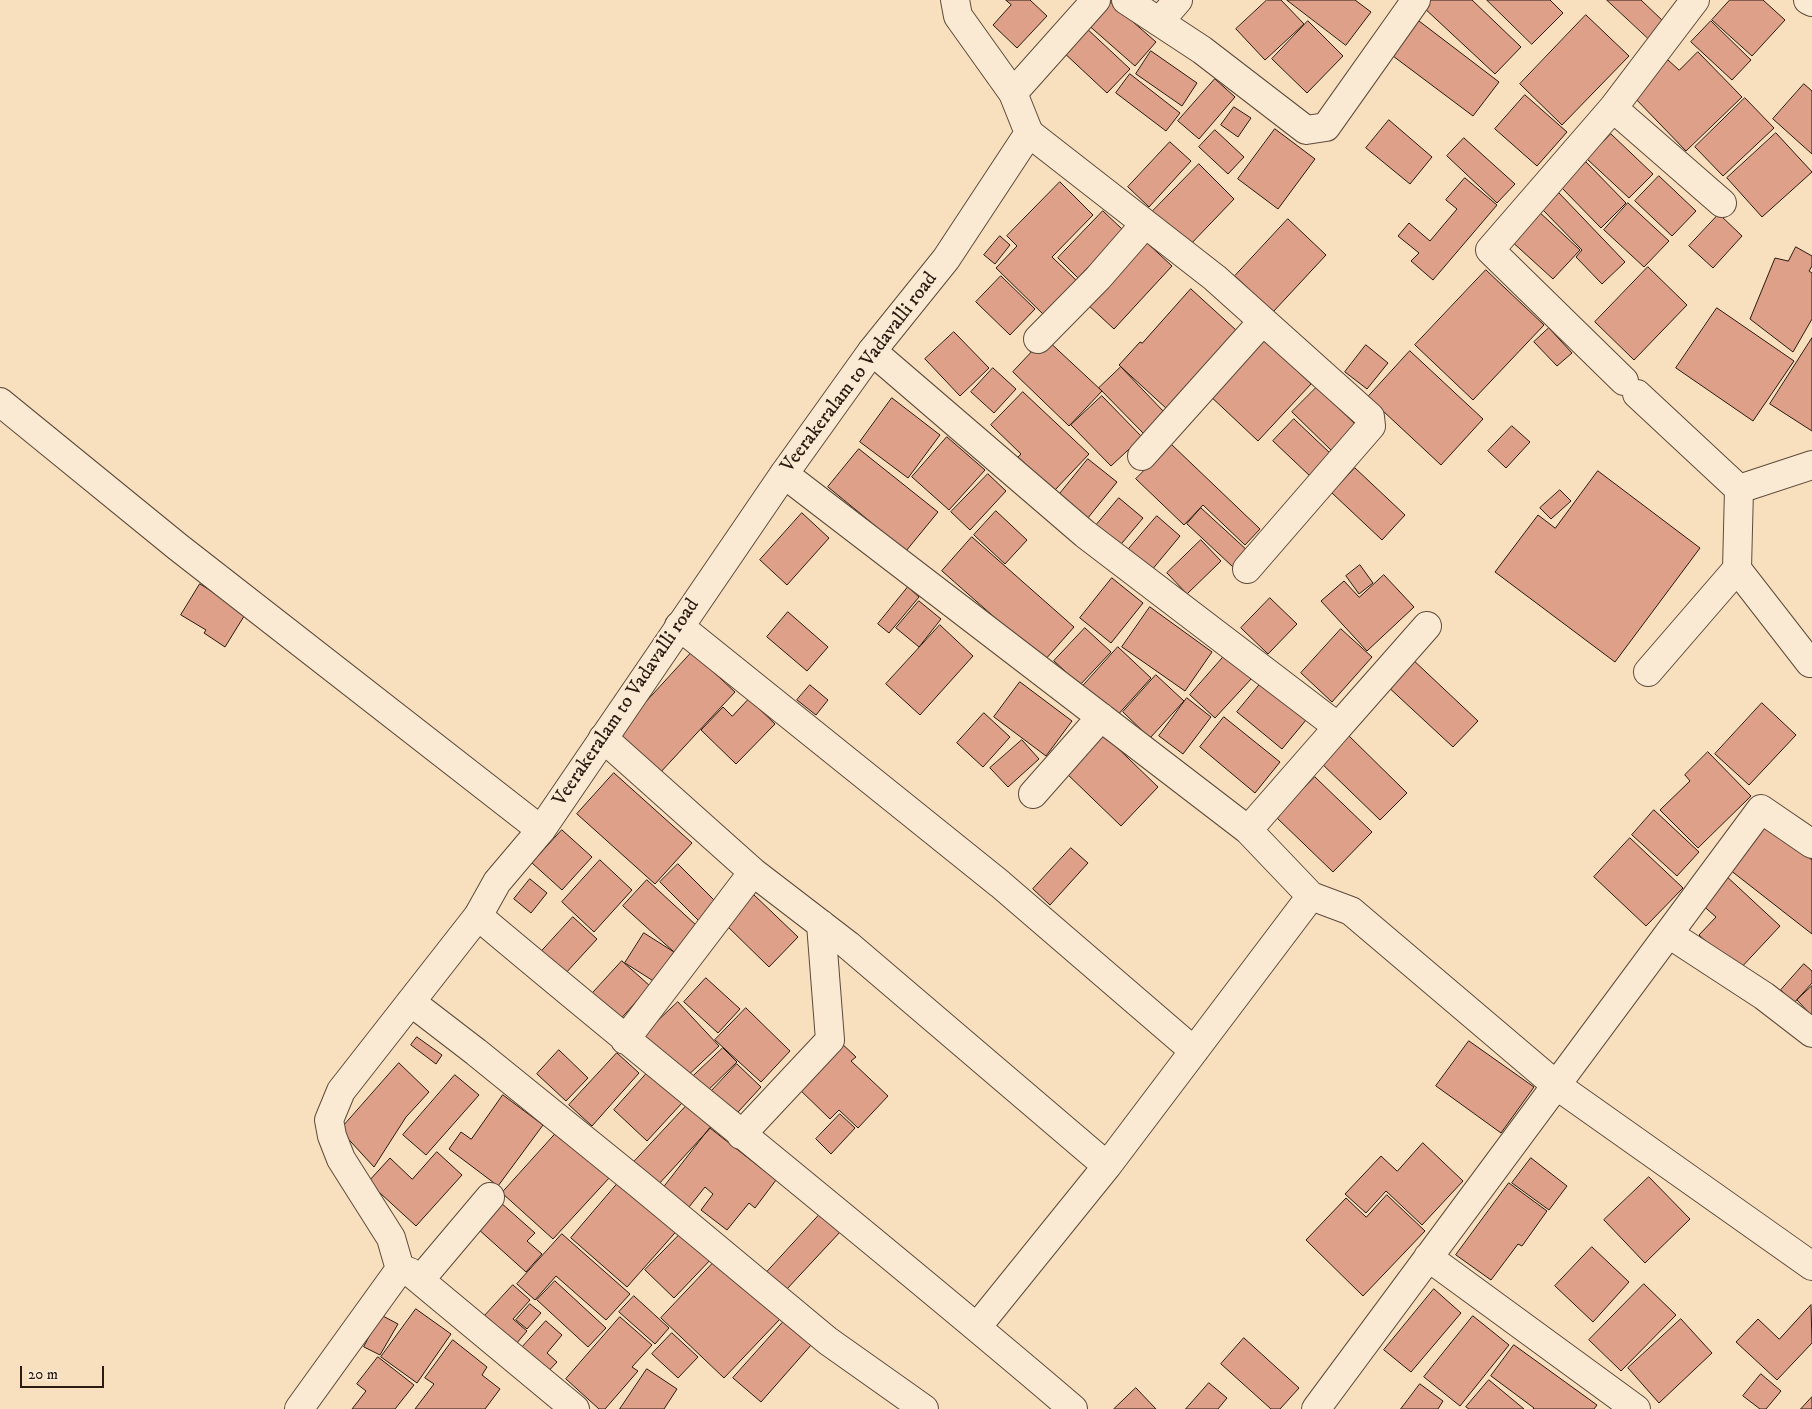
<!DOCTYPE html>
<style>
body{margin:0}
#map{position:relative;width:1812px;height:1409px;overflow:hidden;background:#f8dfbd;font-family:"IM FELL DW Pica",serif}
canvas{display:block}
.scale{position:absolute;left:20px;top:1366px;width:84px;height:22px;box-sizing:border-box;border:2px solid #2a1a10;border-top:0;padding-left:6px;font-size:15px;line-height:18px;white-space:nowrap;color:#2a1a10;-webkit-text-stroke:4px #faead4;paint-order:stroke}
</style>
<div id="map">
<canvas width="1812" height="1409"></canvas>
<div class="scale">20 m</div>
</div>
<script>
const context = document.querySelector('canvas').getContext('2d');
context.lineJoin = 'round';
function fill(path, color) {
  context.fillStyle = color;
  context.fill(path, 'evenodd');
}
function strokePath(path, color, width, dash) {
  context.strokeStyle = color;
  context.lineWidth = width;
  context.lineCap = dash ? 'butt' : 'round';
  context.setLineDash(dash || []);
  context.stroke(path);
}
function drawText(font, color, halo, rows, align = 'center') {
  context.font = font + ' "IM FELL DW Pica",serif';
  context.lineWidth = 5;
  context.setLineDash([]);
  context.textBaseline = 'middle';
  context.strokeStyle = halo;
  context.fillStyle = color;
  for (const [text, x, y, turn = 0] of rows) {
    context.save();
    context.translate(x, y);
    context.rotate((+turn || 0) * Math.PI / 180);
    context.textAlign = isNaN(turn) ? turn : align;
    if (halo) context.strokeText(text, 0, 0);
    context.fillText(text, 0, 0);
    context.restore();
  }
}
const building = new Path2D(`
 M1006 0H1030L1047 16 1017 48 993 25 1011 5Z
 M1108 0 1156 42 1135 66 1086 23Z
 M1267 0H1281L1304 24 1265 60 1236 29Z
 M1287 0H1355L1371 12 1346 45Z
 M1428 0H1472L1521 47 1495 74 1422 6Z
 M1487 0H1550L1563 13 1532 44Z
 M1607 0H1641L1664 22 1648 38Z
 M1730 0H1763L1785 20 1752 56 1712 20Z
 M1586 15 1629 56 1562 125 1520 84Z
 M1308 21 1343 56 1307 93 1272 59Z
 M1419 21 1499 82 1473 116 1393 56Z
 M1711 21 1751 60 1732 80 1691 42Z
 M1084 26 1130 69 1107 93 1061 50Z
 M1151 51 1197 83 1182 106 1136 74Z
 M1698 52 1742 97 1686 151 1632 95 1668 60 1679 70Z
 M1130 74 1180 113 1166 131 1116 93Z
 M1215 79 1235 97 1199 139 1178 121Z
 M1804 84 1812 91V154L1773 119Z
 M1525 95 1567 132 1537 166 1495 129Z
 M1745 98 1774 128 1723 176 1695 147Z
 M1234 107 1251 118 1238 137 1221 125Z
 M1389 120 1432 157 1410 184 1366 148Z
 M1275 129 1315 159 1278 209 1238 179Z
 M1215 130 1244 157 1228 174 1199 147Z
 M1776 133 1812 172 1762 217 1727 178Z
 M1611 134 1653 174 1629 198 1587 159Z
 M1464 138 1515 184 1497 203 1447 156Z
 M1170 142 1191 161 1149 207 1128 187Z
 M1586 162 1626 203 1601 228 1561 187Z
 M1199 164 1234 199 1187 248 1151 213Z
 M1659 176 1696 211 1672 236 1635 201Z
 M1465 178 1497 205 1433 280 1411 261 1419 253 1398 236 1409 223 1430 241 1457 209 1446 200Z
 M1060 182 1093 215 1052 257 1078 282 1045 316 996 268 1017 246 1007 236Z
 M1559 193 1625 262 1602 284 1576 257 1582 250 1542 209Z
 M1628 203 1669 241 1644 267 1604 230Z
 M1536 209 1580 250 1553 279 1509 239Z
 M1103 211 1123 230 1078 278 1058 258Z
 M1719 214 1742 236 1713 268 1689 246Z
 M1288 219 1326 255 1273 312 1235 276Z
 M1000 236 1010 245 995 264 984 255Z
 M1145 241 1172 266 1114 329 1086 303Z
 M1796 247 1812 256V266L1809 271 1812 273V319L1793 352 1750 319 1775 258 1788 261Z
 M1648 267 1687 305 1634 360 1595 322Z
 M1486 270 1544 325 1473 400 1415 345Z
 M1001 276 1035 309 1010 335 976 302Z
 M1191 289 1237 331 1167 409 1119 365 1140 342 1142 343Z
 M1717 308 1794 361 1753 421 1676 368Z
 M1549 328 1572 353 1557 366 1534 342Z
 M954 332 989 368 960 396 925 359Z
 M1261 336 1311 384 1258 441 1207 393Z
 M1045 338 1102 391 1069 426 1013 372Z
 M1812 338V431L1770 404Z
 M1366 345 1388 363 1367 389 1345 372Z
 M1410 351 1483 419 1441 465 1368 397Z
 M1121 367 1165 413 1144 434 1099 388Z
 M993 368 1016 389 994 413 971 392Z
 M1317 387 1358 427 1333 452 1292 412Z
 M1023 392 1089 454 1054 491 1018 457 1021 454 991 425Z
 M1102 396 1142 437 1111 466 1071 425Z
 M892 398 940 435 908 478 860 442Z
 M1294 419 1331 454 1311 477 1273 441Z
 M1512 426 1530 442 1506 468 1488 451Z
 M947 437 985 470 949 510 912 477Z
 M1171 444 1260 529 1245 545 1203 505 1184 525 1136 479Z
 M859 449 938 512 906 551 828 487Z
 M1088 459 1117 482 1083 524 1054 501Z
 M1355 468 1405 515 1382 540 1332 493Z
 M1598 471 1700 548 1615 662 1495 572 1538 515 1555 528Z
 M988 474 1006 491 970 530 951 512Z
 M1560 490 1571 501 1551 519 1540 508Z
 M1119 498 1143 518 1117 549 1093 529Z
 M1201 508 1248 551 1233 567 1187 524Z
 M996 511 1027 540 1005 564 974 535Z
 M802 513 829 538 787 585 760 560Z
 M1157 516 1180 536 1151 571 1127 551Z
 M972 537 1074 627 1044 661 942 571Z
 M1201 540 1221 561 1187 594 1167 573Z
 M1360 565 1373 583 1359 594 1346 576Z
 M1384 575 1414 607 1367 651 1321 601 1344 581 1359 597Z
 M1112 578 1143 603 1111 643 1080 618Z
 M200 584 246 613 225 647 204 633 206 630 181 615Z
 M908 587 919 597 889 633 878 624Z
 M1270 598 1297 624 1268 654 1241 628Z
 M919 601 941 619 919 647 896 628Z
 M1150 607 1212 652 1185 691 1122 647Z
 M788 612 828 647 807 671 767 637Z
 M940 625 973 656 920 715 886 684Z
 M1085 628 1111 652 1080 685 1054 661Z
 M1341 629 1372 657 1332 702 1301 673Z
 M1118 647 1151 678 1115 718 1082 687Z
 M692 652 735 692 658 775 616 735Z
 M1226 654 1252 678 1215 718 1190 695Z
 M1410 657 1478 721 1453 747 1385 684Z
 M1156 675 1184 701 1150 738 1123 712Z
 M1020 682 1072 721 1046 756 994 717Z
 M1261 683 1306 720 1282 749 1237 712Z
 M810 685 828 700 816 715 797 700Z
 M1187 698 1211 717 1183 754 1159 736Z
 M749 699 775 724 736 764 701 730 723 707 732 716Z
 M1762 703 1796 735 1749 785 1715 754Z
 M984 713 1010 737 983 767 957 743Z
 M1224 717 1280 762 1255 793 1200 747Z
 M1100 731 1158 787 1121 826 1063 770Z
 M1344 731 1407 793 1380 820 1317 759Z
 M1022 740 1039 759 1008 787 990 768Z
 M1708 752 1751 796 1698 848 1660 810 1690 781 1685 775Z
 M614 773 692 843 655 884 577 814Z
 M1315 777 1372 832 1333 872 1276 817Z
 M1654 810 1699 852 1677 876 1632 835Z
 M1761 820 1812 860V934L1725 866Z
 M562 830 592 857 562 890 532 863Z
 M1630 838 1683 888 1646 926 1594 877Z
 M1071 848 1088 863 1050 905 1033 889Z
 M600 860 632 890 594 932 562 902Z
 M678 864 717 903 699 921 660 882Z
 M1724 874 1780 926 1738 971 1699 935 1716 917 1699 902Z
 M530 879 547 893 531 913 514 899Z
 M647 880 697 926 674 952 623 906Z
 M753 894 798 937 769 967 725 924Z
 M573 917 597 939 564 975 540 953Z
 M644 933 674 952 655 982 625 963Z
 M622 961 650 986 618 1022 590 996Z
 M1804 964 1812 971V983L1794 1003 1781 990Z
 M706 978 740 1009 718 1033 684 1002Z
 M1812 986V1016L1797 1000Z
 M678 1002 719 1046 683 1080 642 1036Z
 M746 1008 790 1051 761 1082 715 1040Z
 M417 1037 442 1055 436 1064 411 1045Z
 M838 1040 856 1057 851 1061 888 1096 858 1128 839 1110 830 1119 795 1085Z
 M1469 1041 1534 1087 1501 1133 1436 1086Z
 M723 1048 737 1062 700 1098 686 1083Z
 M559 1050 588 1078 566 1101 537 1074Z
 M617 1053 639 1073 592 1126 569 1105Z
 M399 1063 429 1092 406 1117 374 1167 340 1130Z
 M737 1064 761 1087 728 1123 703 1100Z
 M648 1072 682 1103 647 1141 614 1110Z
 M455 1075 479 1095 426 1155 403 1135Z
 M503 1095 543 1125 498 1186 449 1149 461 1132 471 1139Z
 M689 1103 713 1125 657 1186 633 1163Z
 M840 1114 855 1128 831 1154 816 1139Z
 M710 1128 776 1180 755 1208 749 1203 727 1230 701 1210 713 1194 705 1187 689 1207 664 1187Z
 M558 1131 610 1177 553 1239 502 1193Z
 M1423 1143 1463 1181 1422 1225 1386 1191 1366 1213 1345 1194 1381 1156 1397 1171Z
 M437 1152 462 1175 416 1226 368 1182 390 1158 412 1179Z
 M1531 1158 1567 1186 1549 1210 1512 1183Z
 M1649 1177 1690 1219 1645 1263 1604 1220Z
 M618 1183 681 1226 627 1287 571 1238Z
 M1509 1183 1547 1211 1522 1246 1518 1244 1491 1280 1456 1255Z
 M1387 1195 1425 1231 1363 1296 1306 1240 1346 1198 1366 1217Z
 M500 1202 535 1233 527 1241 542 1254 526 1272 477 1228Z
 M821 1213 841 1231 786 1290 767 1272Z
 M686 1228 714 1256 674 1298 645 1270Z
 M562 1234 630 1294 606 1320 556 1276 535 1300 517 1284Z
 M1592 1247 1629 1282 1593 1322 1555 1286Z
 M716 1260 780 1319 724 1378 661 1318Z
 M555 1281 606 1328 588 1347 537 1300Z
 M1644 1284 1676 1315 1621 1371 1589 1340Z
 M513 1285 530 1300 513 1319 527 1331 510 1351 479 1322Z
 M1434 1289 1461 1313 1411 1372 1384 1350Z
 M634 1296 669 1328 655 1344 619 1312Z
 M530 1304 541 1313 527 1329 516 1320Z
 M1811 1305 1812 1343 1777 1380 1736 1342 1758 1319 1779 1339Z
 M416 1309 451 1334 417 1383 381 1357Z
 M381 1315 398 1324 380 1355 364 1347Z
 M1473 1316 1509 1345 1460 1406 1424 1377Z
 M620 1317 652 1345 632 1367 638 1371 605 1409H599L566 1379Z
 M1681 1319 1712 1353 1659 1403 1628 1368Z
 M785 1320 812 1344 761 1402 733 1378Z
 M546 1321 562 1335 547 1353 557 1362 543 1377 517 1353Z
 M672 1333 698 1357 678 1378 652 1354Z
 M1244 1338 1299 1388 1280 1409H1271L1221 1364Z
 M453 1340 487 1367 482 1375 500 1389 485 1409H415L434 1384 425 1378Z
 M1514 1345 1597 1405 1594 1409H1533L1534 1408 1491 1376Z
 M378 1357 414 1385 395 1409H352L366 1391 357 1384Z
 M647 1369 677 1389 664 1409H620Z
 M1761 1374 1781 1391 1766 1409H1760L1743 1396Z
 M1489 1380 1524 1409H1469L1466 1407Z
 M1209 1383 1227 1398 1218 1409H1186Z
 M1420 1384 1443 1401 1438 1409H1401Z
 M1136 1388 1156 1409H1114Z
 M1812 1397V1409H1801Z`);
fill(building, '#dfa08a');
strokePath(building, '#2a1a10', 1);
const minor = new Path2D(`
 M1126 0 1202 50 1306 130 1326 127 1416 0
 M1159 22 1178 0
 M1013 93 1096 0
 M1613 108 1722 203
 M1029 133 1215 278 1370 417 1371 426 1247 569
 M1038 339 1098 278 1145 224
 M872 351 1085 534 1338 727 1427 626
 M1624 381 1490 250 1613 108 1695 0
 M1637 394 1739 489 1737 569 1648 672
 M0 402 178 547 541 830
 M1142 456 1262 322
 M784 474 1248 830 1311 896 1351 911 1556 1085 1812 1266
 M1739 489 1812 465
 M1737 569 1810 663
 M679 626 1000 884 1194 1051
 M603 738 753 872 848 945 1107 1166
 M1033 794 1101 717
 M1248 830 1338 727
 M478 916C675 1082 877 1241 1073 1409
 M1669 934 1764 996 1812 1033
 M411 1002 476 1052 639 1184 828 1341 924 1409
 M625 1040 753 872
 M741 1135 830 1040 821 924
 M1428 1257 1636 1409
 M400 1269 410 1272 575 1409
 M420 1280 490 1197
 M977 1327 1107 1166 1311 896
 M1316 1409 1761 809 1812 844`);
const tertiary = new Path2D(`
 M1808 0 1812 2
 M299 1409 400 1269 391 1238 341 1159 332 1136 329 1120 341 1091 478 916 497 882 541 830 784 474 872 351 946 259 1029 133 1013 93 958 16 955 0`);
strokePath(minor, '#5e4b3b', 30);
strokePath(tertiary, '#5e4b3b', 30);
strokePath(minor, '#faead4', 28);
strokePath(tertiary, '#faead4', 28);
drawText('20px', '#2a1a10', '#faead4', [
 ["Veerakeralam to Vadavalli road",860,373,-53],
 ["Veerakeralam to Vadavalli road",627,703,-56]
]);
</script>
